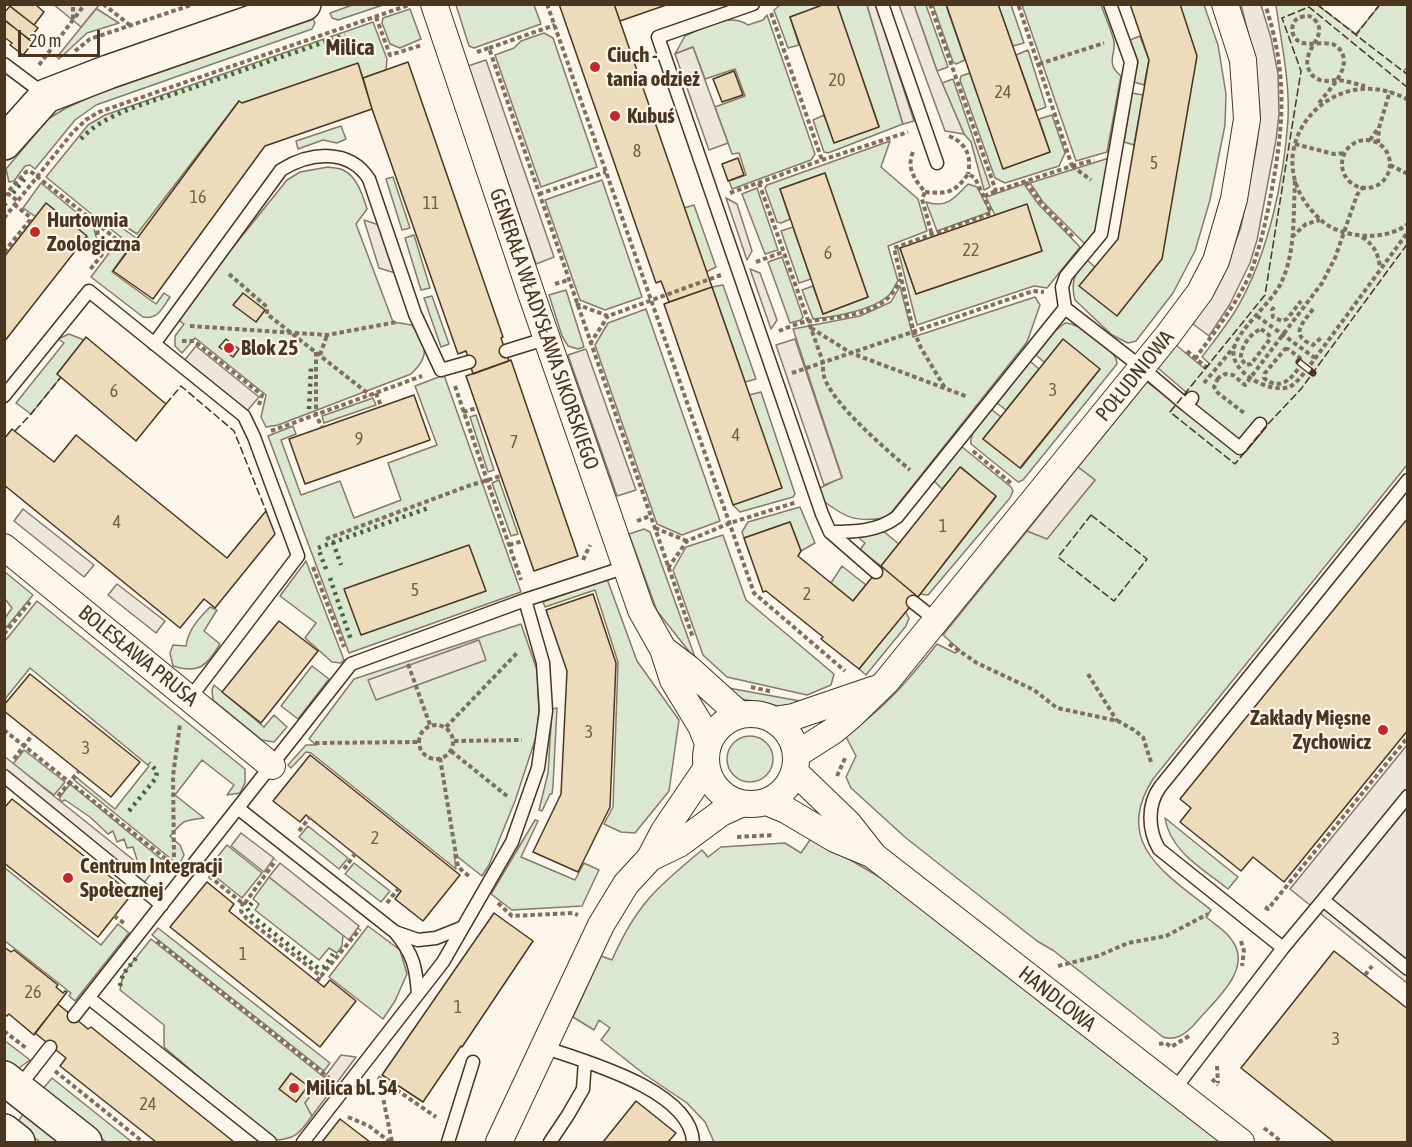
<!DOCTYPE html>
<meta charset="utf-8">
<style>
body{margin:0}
#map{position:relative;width:1412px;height:1147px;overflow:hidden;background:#fbf6e9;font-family:"Asap Condensed",sans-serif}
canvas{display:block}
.frame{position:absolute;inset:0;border:6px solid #4a3520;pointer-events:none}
.scale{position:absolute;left:18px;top:30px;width:82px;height:27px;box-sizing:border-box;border:3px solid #4a3520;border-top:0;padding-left:8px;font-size:18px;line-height:21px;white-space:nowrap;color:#4a3520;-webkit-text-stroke:4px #fbf6e9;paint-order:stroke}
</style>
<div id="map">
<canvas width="1412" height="1147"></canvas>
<div class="frame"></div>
<div class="scale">20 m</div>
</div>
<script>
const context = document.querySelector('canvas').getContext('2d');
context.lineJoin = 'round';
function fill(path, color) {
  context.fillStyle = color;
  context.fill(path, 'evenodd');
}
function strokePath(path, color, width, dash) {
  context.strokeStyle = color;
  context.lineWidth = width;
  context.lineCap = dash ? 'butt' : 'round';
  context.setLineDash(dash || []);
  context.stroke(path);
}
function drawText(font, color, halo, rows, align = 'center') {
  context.font = font + ' "Asap Condensed",sans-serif';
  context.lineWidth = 4.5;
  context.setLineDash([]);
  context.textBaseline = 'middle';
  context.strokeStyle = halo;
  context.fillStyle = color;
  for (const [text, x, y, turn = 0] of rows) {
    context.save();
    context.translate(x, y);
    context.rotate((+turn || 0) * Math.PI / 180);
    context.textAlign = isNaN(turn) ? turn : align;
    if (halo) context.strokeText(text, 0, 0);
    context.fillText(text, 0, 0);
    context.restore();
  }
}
const green = new Path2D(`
 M355 4H383V5L338 20 332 18 330 13Z
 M456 5H534L541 24 474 48 469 46Z
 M780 5H825L790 17 799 45 788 48 774 10Z
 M837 5H867L903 124 828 153 824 152 813 120 824 115 834 142 879 126Z
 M914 5H926L948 67 937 71Z
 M933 5H946L965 60 956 64 953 62Z
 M998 5H1011L1024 43 1013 46Z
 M1022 5H1101C1105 16 1111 29 1114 41 1116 55 1105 63 1121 76L1107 152 1076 161Z
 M1180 5H1204L1218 45 1226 94 1225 125 1210 200 1195 251 1173 293 1136 341 1128 343 1112 335 1075 300C1070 283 1075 272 1086 259L1095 267 1080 286 1117 315Z
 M1276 5H1317L1356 34 1380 5H1407V67L1404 71 1408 75 1407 465 1153 779C1112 843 1166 874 1211 910L1206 917C1214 924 1225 930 1231 939 1256 970 1210 1004 1193 1026 1184 1035 1175 1041 1163 1037L1054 951 1037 941 906 838 851 788 846 777 856 756 845 735C883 711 910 678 937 644L955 653 960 650 943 635 1027 531 1047 538 1095 480 1078 467 1147 382 1176 404 1187 393 1158 368 1176 345 1205 369 1210 364 1202 357C1214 341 1227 325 1237 308 1268 255 1284 180 1288 119 1290 81 1281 42 1276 5Z
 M97 9 119 23 87 33 59 59 57 57 95 10Z
 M410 9 421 39 400 48 390 44 382 23 383 18Z
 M767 15 815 154 811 160 732 189 729 181 746 175 739 153 732 154 715 107 745 96 735 69 705 79 693 47 675 54 685 36C703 28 729 12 748 25L763 20Z
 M313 19 315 23 312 29 96 105 75 120 35 169 30 165 25 166 14 181 9 182 6 169 48 119 66 108 97 94Z
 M373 22 387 59 386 70 363 78 358 64 242 103 239 101 137 234 111 217 105 225 46 177 88 125 105 115Z
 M544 33 553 38 597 167 541 187 495 55 514 48 521 41Z
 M1140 36 1149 60 1144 85 1134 82 1138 61 1130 40Z
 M1028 50 1046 107 1036 111 1016 55Z
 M970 73 1003 168 1050 152 1039 119 1052 115 1065 153 1059 166 1005 183 995 178 960 80 961 76Z
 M953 79 990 187 984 190 971 142 964 134 942 83Z
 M1132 93 1143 95 1134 145 1124 142Z
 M341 126 346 139 337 143 323 140 298 149 296 141Z
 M890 141 881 167 918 199 927 231 888 246 898 281C895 285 893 290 890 294 875 310 834 317 813 319L802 290 813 286 823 314 868 297 825 173 780 189 790 219 781 223 777 222 765 188 767 185Z
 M1109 158 1095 232 1085 244 1043 202 1030 183Z
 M328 167C332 168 339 168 343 170 357 176 363 196 367 209L356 224 393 322 412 325C426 346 431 355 411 374L278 425 266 427 261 417 266 395 195 338 182 353 175 346V336L184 324 176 318 287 180 300 172Z
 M393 177 410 228 402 230 386 179Z
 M602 180 642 297 605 310 580 300 545 200Z
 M41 183 93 226 98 243 96 245 47 204 36 217 23 208Z
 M968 184 977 187 990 212 937 231 926 202C946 209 955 198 968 184Z
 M1024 184 1039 205 1080 247 1047 288 1034 286 917 325 898 250 900 248 916 294 1042 251 1027 205 995 215 986 197Z
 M757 188 778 250 765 254 742 194Z
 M694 205 716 267 706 272 684 208Z
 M112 223 116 225 117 224 136 238 112 272 156 304 164 293 170 297C162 308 158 320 143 317L91 277 121 237 109 228Z
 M793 227 811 279 799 283 781 231Z
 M414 235 430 288 421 290 405 238Z
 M782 257 803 317 801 320 790 323 768 262Z
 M723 285 756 379 745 382 712 287Z
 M900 286 913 337 1035 297 1040 305 1027 342 887 518C855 522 847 519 822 500L820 488 842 477 793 329 860 316 891 302Z
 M566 290 584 347 578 349 568 346 562 336 549 295Z
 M432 296 449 344 441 347 424 298Z
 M646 309 720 521 682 535 657 524 595 345 608 323Z
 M1065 323C1080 323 1117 349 1117 364L1023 480 1018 482 971 444C969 431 984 419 991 409L1001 417 983 439 1021 468 1100 369 1045 363 1036 355 1055 331Z
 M69 334 84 340 57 374 61 377 31 414 16 403 64 343 58 339Z
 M1030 361 1039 369 1006 410 997 403Z
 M444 375 521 592 349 653 268 436 293 426 296 434 281 440 301 495 340 481 354 518 401 500 388 463 437 445 415 386Z
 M761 392 795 494 793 497 740 512 733 505 749 395Z
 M373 398 376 405 324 423 322 416Z
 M476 415 494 470 488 472 470 417Z
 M961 446 1011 487 1013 491 1010 498 928 595 920 594 996 497 961 467 942 489 934 481Z
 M499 480 518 534 511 536 492 483Z
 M800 507 815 543 801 551 790 522 744 538 742 532 748 522Z
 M644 529 650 532 696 660 657 611 629 534Z
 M883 531 899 544 881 566 860 550 865 543 860 539 863 535Z
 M723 535 746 600 834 674 831 685 807 695 727 677 703 655 673 570 686 547Z
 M306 561 344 660 341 663 332 662 305 638 316 623 280 596Z
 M842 566 866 585 853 601 831 583Z
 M5 572 33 595 5 629V618L12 608 5 599Z
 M607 579 637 661 679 720 669 791 635 833 621 832 604 824 613 807 618 662 595 590 545 607 543 602Z
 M37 601 245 769V783L240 793 227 795 234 785 202 760 175 795 204 818C182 821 185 819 170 836L180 845 184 855 181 861 176 863 74 780 76 777 115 809 149 766 30 668 5 699V641Z
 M210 607 217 610 204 631 220 644C207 666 199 674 173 666L170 653 173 645 186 646C188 630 199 618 210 607Z
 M905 611 909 618 906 626 866 675 859 669Z
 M521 624 537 670 539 711 537 734 515 801 489 865 482 876 454 854 456 869 311 753 306 752 291 768 288 765 306 745H316L309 739 354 679Z
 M312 666 329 679 298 719 281 706Z
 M214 685 264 727 274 715 287 727 274 742 262 740 213 700 212 690Z
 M723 687 800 701 784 708 767 703 740 699Z
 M557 708 553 785 552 794H550L542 811 539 810 548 773 552 709Z
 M727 759a23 23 0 1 1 46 0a23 23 0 1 1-46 0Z
 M24 750 65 782 54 795 13 764Z
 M70 784 172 868 169 873 156 874 138 863 133 847 127 848 124 839 117 842 113 831 108 834 90 817 65 800 60 802V797Z
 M1165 818 1238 877 1228 889C1203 869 1170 851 1165 818Z
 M535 820 538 821 521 857 575 880 584 863 599 870 582 906 512 910 491 894Z
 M308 826 348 858 339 869 299 837Z
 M812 837 881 878 927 912 1223 1142H714L705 1122 687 1103 644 1074 601 1040 610 1028 599 1020 594 1030 573 1017 601 956 612 960C636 905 657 887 702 850L708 857 721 847 785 843 801 853Z
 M227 845 262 873 242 898 207 870Z
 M354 863 390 891 381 902 345 874Z
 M5 868 101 945 118 924 129 933 75 1001 69 996 71 993 5 941Z
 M269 877 343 935 342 946 337 953 329 948 319 960 255 910 259 904 253 899Z
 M368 926 400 950 407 974 395 1001 383 1019 329 977Z
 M158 928 330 1063 324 1071 152 935Z
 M151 939 325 1078 305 1103 312 1116C300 1133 295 1140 273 1140L164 1047V1025L120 990 123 974Z
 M4 1040 30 1060 19 1068 10 1065 5 1060Z
 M52 1078 132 1142H106L41 1091Z
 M24 1113 61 1142H40L16 1124Z`);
fill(green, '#dce7d0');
strokePath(green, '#887966', 1.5);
const parking = new Path2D(`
 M53 4H99V5L81 27Z
 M867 5H876L914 121 903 124Z
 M899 5H914L937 71 964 134 945 131Z
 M1241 5H1261L1271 38 1278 74 1279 114 1276 140 1257 240 1250 263 1230 304 1209 336 1193 324 1222 278 1241 227 1257 143 1260 114 1255 60Z
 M693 47 728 143 709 150 675 54Z
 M486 60 554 257 536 264 468 66Z
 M726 198 737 204 752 251 747 260Z
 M364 220 379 225 395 273 379 268Z
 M750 269 760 273 777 320 771 329Z
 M795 339 842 478 824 485 776 345Z
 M196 346 259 397 247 411 184 361Z
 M586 349 636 490 617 496 568 355Z
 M1078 467 1095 480 1047 539 1027 531Z
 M23 509 94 565 84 577 14 521Z
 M117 584 165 621 156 633 108 595Z
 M479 640 486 660 376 700 368 680Z
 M1407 745V983L1290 889Z
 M4 756 151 874 142 885 5 775Z
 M241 833 274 858 264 872 231 846Z
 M280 863 359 926 349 940 269 877Z
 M341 1055 356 1057 312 1116 305 1103Z`);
fill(parking, '#ede7d9');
strokePath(parking, '#887966', 1.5);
const building = new Path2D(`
 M7 4H35L44 12 34 25Z
 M559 4H614L712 287 669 302 661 281 656 283Z
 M614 4H669L620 21Z
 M825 4H837L879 127 834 143 790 17Z
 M946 4H998L1050 152 1003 169Z
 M1130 4H1180L1197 56 1162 259 1117 316 1079 286 1118 239 1149 60Z
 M10 6 38 28 29 39 4 20V13Z
 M5 20 33 43 23 55 10 45 12 43 4 37Z
 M408 62 503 337 501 338 509 361 473 374 466 351 458 354 372 109 363 78Z
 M358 63 372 109 265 146 153 299 113 271 239 101 242 103Z
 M734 71 743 95 722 102 713 79Z
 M738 158 744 175 728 181 722 164Z
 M825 173 868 297 823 314 780 189Z
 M46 203 87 236 4 342V257Z
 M1027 204 1042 251 916 294 900 248Z
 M712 287 782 488 733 505 664 304Z
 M243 293 265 310 256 322 233 305Z
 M86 337 166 404 136 441 57 374Z
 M226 339 239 349 233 357 219 347Z
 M1063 339 1100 369 1020 468 983 439Z
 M511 360 578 556 534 571 466 376Z
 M414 395 430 440 305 484 289 439Z
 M12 429 54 462 76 435 227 558 266 511 275 534 215 608 204 599 180 628 4 485V439Z
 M960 467 996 496 918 597 881 566Z
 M1408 518V730L1284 882 1253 857 1241 871 1180 822 1191 808 1180 799Z
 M790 522 801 551 798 556 853 601 881 566 918 597 859 669 821 639 823 637 766 591 763 592 744 538Z
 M469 545 486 591 361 635 344 589Z
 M593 594 616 663 610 807 578 872 533 852 561 794 567 671 546 610Z
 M279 621 318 651 261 723 222 692Z
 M30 674 140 762 111 797 4 711V705Z
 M310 755 460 875 423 921 395 899 401 891 306 815 300 822 273 801Z
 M12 799 132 894 98 937 4 863V808Z
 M207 882 234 904 229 911 324 987 330 980 356 1001 320 1047 170 927Z
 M494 913 533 941 462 1047 461 1046 423 1102 382 1075Z
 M4 947 11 952 14 950 58 985 56 987 63 993 65 991 67 992 34 1035 9 1014 7 1016 4 1014Z
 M1334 951 1408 1009V1142H1334L1241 1068Z
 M58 1004 88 1029 91 1027 234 1142H156L60 1066 66 1058 35 1033Z
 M291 1073 308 1086 296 1102 279 1089Z
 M636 1101 676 1133 668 1142H603Z
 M340 1119 370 1142H322Z`);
fill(building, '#ecdcbc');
strokePath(building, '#4a3520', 1.5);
const lane = new Path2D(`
 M753 4 658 37 822 514 830 532 876 572
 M882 4 937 163
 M4 64 44 94
 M1065 308 1141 367 1186 405
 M154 344 281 170C310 152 349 148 369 179L415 314 441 370 469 362
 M506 351 548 338
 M4 396 89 291 244 416 254 437 298 556 190 698
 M1192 398 1186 405 1240 448 1260 424
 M830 532C853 532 877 532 897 517L1065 308 1062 287 1066 276 1101 234 1131 62 1110 4
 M913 602 937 621
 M4 776 162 905
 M1408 796 1323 900 1408 969
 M239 809 395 932 418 940 436 938 461 928
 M395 932C413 954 416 966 418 994
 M1283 948 1159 849C1148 830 1147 805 1160 787L1408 480
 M89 998 270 1142
 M74 1016 351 664 525 600 626 567
 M543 1047C584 1061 691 1090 693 1142
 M18 1088 50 1047
 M1174 1090 1283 948 1323 900
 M303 1142 443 962 512 842 538 768 546 711 543 663 525 600
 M448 1142 473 1062
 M550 1142 568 1115 583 1089 585 1061`);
const street = new Path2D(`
 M434 4 531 293 641 610 663 649 673 680 701 726 708 743
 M4 547 272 766
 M663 649 688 668 740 715
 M706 759a45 45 0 1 1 90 0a45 45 0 1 1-90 0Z
 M774 720 793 717 875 689
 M797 754 833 731 852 715 886 682 1168 335 1200 292 1216 261 1234 199 1247 119 1243 60 1225 4
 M795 772 848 823 874 856 1241 1142
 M767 802 786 810 835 839 871 854
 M650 858 679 844 721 813 741 804
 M499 1142 601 925 626 884 650 858 664 831 706 769`);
const secondary = new Path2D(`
 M4 143 46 96 108 72 304 4
 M4 1078 85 1142
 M4 1131 18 1142`);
strokePath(lane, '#4a3520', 15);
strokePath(street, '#4a3520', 28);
strokePath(secondary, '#4a3520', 36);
strokePath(new Path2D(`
 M103 4 131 26
 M547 4 754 593 845 671
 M930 4 996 191 1072 166 1018 4
 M771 13 822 160
 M376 17 390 55 422 45
 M73 19V4
 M489 48 555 25
 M75 51 90 39 194 4
 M477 52 489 48 693 638
 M1039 64 1104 43
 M39 65 85 4
 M1408 100C1333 57 1254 147 1313 212 1323 224 1335 231 1351 234 1370 238 1392 236 1408 224
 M1319 103C1329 89 1352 69 1341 51 1339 48 1335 44 1331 44 1322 42 1312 45 1303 43 1292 41 1288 25 1298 18 1300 17 1305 16 1307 16 1311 16 1312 17 1315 20 1327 33 1310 45 1308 57 1306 63 1308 70 1312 75 1314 77 1317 79 1320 80 1325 82 1332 80 1338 80 1347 81 1356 84 1365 86
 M949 136C966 143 972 156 968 174
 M1370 140 1378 128
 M1342 164a24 24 0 1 1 48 0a24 24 0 1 1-48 0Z
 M1378 143 1379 128 1390 91
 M1295 144 1334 154 1345 153
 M913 152C906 168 915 180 925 192L922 199 932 235
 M1390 165 1408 174
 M1072 166 1091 180
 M1072 166 1094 160
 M1295 181C1293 215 1296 254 1280 285 1270 304 1238 330 1234 348 1228 371 1269 394 1289 387 1298 383 1305 371 1311 364L1408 232
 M1026 182 1041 203 1074 238
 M759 183 823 362C823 366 823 372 824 376 831 403 888 451 910 470
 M925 192C947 194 955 193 968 174L975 178 991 213 894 248 913 329 921 348 945 388
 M7 193 18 201
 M730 193 822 160 908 132
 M539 194 606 172
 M4 196 26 172 30 171 115 238 89 271
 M984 196 996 191
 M4 218 73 132 87 119 99 112 409 5
 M96 223 101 254
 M1292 237 1306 224 1320 220
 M1362 237C1374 245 1378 253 1380 267
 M4 252 30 220V217L15 205
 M756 262 783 252
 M229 274 267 307V314L370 395
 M555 284 568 280
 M576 304 608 316 721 275
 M1274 307 1272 310 1273 317 1282 321 1287 319 1301 301
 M1313 309C1302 324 1289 335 1313 345L1321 338
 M1257 316 1315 358
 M190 326 327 335 397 322
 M811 328 851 353 968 397
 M1261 329 1269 335 1270 339 1251 364 1246 365 1241 359C1240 348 1250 333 1261 329Z
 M779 331C789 327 800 322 811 321 836 317 872 316 891 295 895 290 898 284 901 279
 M182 341H194L262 395 259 405
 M590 344 608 316
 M1285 349H1288L1300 358 1301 364C1293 378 1280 392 1264 378L1265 373Z
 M1187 351 1207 368
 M316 352V415L322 427
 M320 355 327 335
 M1195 359C1215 331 1236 305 1250 274 1260 248 1266 221 1271 194 1284 124 1288 74 1265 4
 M792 373 1033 291 1044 292
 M1217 377 1218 378 1225 374 1233 375 1245 385 1251 377 1322 283 1335 258 1357 195 1363 187
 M1218 378 1214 387 1218 393 1244 413
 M1204 383 1234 347
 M455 386 521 580
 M376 393 381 406
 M463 412 477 408
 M271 431 422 376
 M973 451 1013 485
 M637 521 650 516
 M655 528 687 541
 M326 539 468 486 501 476
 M509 545 523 541
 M583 560 590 545
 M313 567 344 647
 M668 568 687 541 730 523 797 502
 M4 634 30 602
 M949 644 977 663 1034 690 1057 708 1118 721 1134 730 1143 737 1152 765
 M408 664 430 725
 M1088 674 1117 721
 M751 687 773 692
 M419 742a17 17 0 1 1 34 0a17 17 0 1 1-34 0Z
 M446 727 518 652
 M4 730 171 863
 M454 741 522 740
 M315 743 419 742
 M451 751 507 796
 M440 758 458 867 470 877
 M14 759 33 734
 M837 776 846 756
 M58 796 79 771
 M299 831 310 817
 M737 837 774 835
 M174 857 173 776 180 724
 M344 869 355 854
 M209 876 241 902 245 903 276 860
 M243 902 241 911 247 919 321 976 360 929
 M387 903 398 889
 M498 903 512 916 573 913 578 915
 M1265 907 1268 909 1408 737
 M114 916 124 923
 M157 941 329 1078
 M1241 941 1244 951 1242 966
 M1058 966 1098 956 1128 943 1166 936 1208 914
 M1365 975 1372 966
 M317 981 321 976
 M4 1031 26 1048
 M1159 1044 1166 1043 1171 1047 1189 1036
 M1217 1066 1218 1083
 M55 1071 143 1142
 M378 1077 436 1117
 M379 1078 392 1142
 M1212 1079 1218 1085
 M348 1117 369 1126 390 1142
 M1264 1128 1282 1142`), '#7f6f5c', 4, [4.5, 3]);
strokePath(lane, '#fbf6e9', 12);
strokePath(street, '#fbf6e9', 26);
strokePath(secondary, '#fbf6e9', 33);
const rail = new Path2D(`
 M1299 362 1313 373`);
strokePath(rail, '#4a3520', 7);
strokePath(rail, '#fbf6e9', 4.5, [14]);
strokePath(new Path2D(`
 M81 139C105 112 155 101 189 89 241 71 293 53 345 35
 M13 193 27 176
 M4 205 9 200
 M309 409 311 368
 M333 542 341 565
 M326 569 318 548 428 508
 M330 578 351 640
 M129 811 156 778 157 771 149 763
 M252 903 247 908 251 915 318 968 324 967 333 954
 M120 986 123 974 137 957`), '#436837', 4.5, [3, 4.5]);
strokePath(new Path2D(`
 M1317 4 1356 35
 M1380 4 1356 35 1408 75
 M1408 88 1309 7 1282 18 1301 71 1265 295 1170 412 1235 464 1267 425 1301 389 1408 243
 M166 404 181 386 234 431 266 511
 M15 431 31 414 61 377
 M1091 515 1147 559 1114 601 1058 557Z`), '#4a3520', 1.5, [8, 3]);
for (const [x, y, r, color] of [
 [595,67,6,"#c62828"],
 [615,116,6,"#c62828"],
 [35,232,6,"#c62828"],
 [229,348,6,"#c62828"],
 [1383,730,6,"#c62828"],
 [68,878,6,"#c62828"],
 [294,1088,6,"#c62828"]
]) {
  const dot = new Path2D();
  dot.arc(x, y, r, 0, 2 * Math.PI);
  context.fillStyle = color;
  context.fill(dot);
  strokePath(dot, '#fbf6e9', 2);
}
drawText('18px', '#725f47', null, [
 ["20",837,80],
 ["24",1003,92],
 ["8",637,151],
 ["5",1154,163],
 ["16",198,197],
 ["11",431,203],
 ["22",971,250],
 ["6",828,253],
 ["3",1053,390],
 ["6",114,391],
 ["4",736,435],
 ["9",359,439],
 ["7",514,442],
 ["4",117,522],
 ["1",943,526],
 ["5",415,590],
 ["2",807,594],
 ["3",589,732],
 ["3",86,748],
 ["2",375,838],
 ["1",243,954],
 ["26",33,992],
 ["1",458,1007],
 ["3",1336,1039],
 ["24",148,1104]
]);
drawText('bold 21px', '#4a3520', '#fbf6e9', [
 ["Ciuch -",607,55],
 ["tania odzież",607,79],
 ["Kubuś",627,116],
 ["Hurtownia",47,220],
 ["Zoologiczna",47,244],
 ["Blok 25",241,348],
 ["Zakłady Mięsne",1371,718,"right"],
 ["Zychowicz",1371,742,"right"],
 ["Centrum Integracji",80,866],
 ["Społecznej",80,890],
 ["Milica bl. 54",306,1088]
], 'left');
drawText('21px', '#4a3520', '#fbf6e9', [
 ["GENERAŁA WŁADYSŁAWA SIKORSKIEGO",544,329,71],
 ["POŁUDNIOWA",1135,376,-51],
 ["BOLESŁAWA PRUSA",138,656,39],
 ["HANDLOWA",1057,999,38]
]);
drawText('bold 22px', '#4a3520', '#fbf6e9', [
 ["Milica",350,48]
]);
</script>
